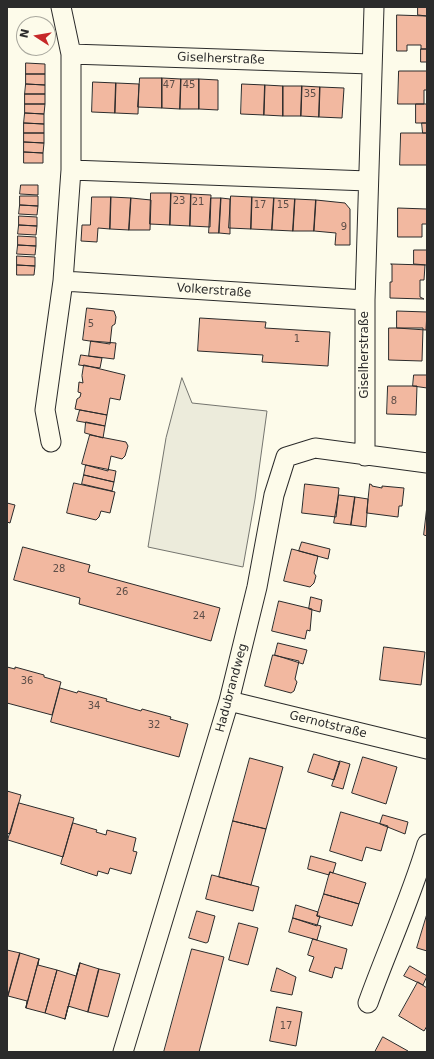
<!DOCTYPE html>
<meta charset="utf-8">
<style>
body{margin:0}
#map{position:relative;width:434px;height:1059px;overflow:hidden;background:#fdfbea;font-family:"DejaVu Sans",sans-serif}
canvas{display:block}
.frame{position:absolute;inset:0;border:8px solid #2b2b2b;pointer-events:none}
.north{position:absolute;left:16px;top:16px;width:40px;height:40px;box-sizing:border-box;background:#fdfbea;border:1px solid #a9a89e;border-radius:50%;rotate:282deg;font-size:11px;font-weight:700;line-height:16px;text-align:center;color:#2b2b2b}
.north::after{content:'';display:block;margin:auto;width:14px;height:18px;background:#c62828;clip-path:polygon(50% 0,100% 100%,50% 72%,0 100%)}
</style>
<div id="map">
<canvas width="434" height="1059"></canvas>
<div class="frame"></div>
<div class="north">N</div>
</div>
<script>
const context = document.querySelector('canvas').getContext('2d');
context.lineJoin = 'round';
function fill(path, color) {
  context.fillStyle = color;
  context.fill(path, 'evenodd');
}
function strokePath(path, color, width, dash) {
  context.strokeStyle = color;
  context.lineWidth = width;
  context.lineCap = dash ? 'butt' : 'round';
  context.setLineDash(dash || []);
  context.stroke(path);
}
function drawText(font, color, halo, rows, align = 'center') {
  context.font = font + ' "DejaVu Sans",sans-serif';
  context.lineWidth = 3;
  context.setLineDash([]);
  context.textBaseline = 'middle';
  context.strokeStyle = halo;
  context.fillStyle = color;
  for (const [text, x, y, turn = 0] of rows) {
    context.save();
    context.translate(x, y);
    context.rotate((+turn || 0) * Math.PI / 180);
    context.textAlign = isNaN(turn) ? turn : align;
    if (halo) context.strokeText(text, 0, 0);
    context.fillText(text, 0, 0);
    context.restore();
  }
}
const green = new Path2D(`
 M182 378 192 403 267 411 255 499 243 567 148 547 166 438Z`);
fill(green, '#ecebdb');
strokePath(green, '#74746e', 1);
const building = new Path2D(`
 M418 7H427V16L418 15Z
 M397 15 427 16V49H421V45H407V51H397Z
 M421 49H427V62H421Z
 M26 63 45 64V74H26Z
 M399 71H427V90H424V104H398Z
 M26 74H45V85L26 84Z
 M140 78H162V108L138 107Z
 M162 78 181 79 180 109 162 108Z
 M181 79H199V109H180Z
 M199 79 218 80V110L199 109Z
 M93 82 116 83 115 113 92 112Z
 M116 83 139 84 138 114 115 113Z
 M26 84 45 85V94H25Z
 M242 84 265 85 264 115 241 114Z
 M265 85 283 86V116L264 115Z
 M283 86H302L301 116H283Z
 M302 86 320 87 319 117 301 116Z
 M320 87 344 88 342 118 319 117Z
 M25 94H45V104H25Z
 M25 104H45L44 114 25 113Z
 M416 104H427V123H416Z
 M25 113 44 114V124L24 123Z
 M24 123 44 124V133H24Z
 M422 123H427V133H423Z
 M24 133H44V143L24 142Z
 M401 133H427V165H400Z
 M24 142 44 143 43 153 24 152Z
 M24 152 43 153V163H24Z
 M21 185H38V195L20 194Z
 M151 193H171L170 225 150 224Z
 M171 193 191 194 190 226 170 225Z
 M191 194 211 195 210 227 190 226Z
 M20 196H38V206L20 205Z
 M231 196 252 197 251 229 229 228Z
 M92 197H111L110 229 98 228 97 242 81 241 82 225H90Z
 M111 197 131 198 129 230 110 229Z
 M252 197 274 198 272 230 251 229Z
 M131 198 151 200 150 230H129Z
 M211 198H221L219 233H209Z
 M221 198 230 199V234L219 233Z
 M274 198 295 199 293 231 272 230Z
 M295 199 316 200 314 231H293Z
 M316 200 345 203 350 209V245H335L336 233 314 231Z
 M20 205 38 206 37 215 19 214Z
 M398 208 427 209V224H422V237H398Z
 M19 216 37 217V226L19 225Z
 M19 225 37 226 36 235 18 234Z
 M18 236 36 237V246L18 245Z
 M18 245 36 246 35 255 17 254Z
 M414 250H427V265L414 264Z
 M17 256 35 257V266L17 265Z
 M391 264 425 265 424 280H420V297L424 299 390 298V282H392V265Z
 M17 265 35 266 34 275H17Z
 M87 308 114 311 116 317 115 324 112 326 110 344 83 340Z
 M397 311 427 312 426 330 397 328Z
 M200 318 266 322 265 328 330 332 328 366 262 362 263 355 198 351Z
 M389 328H423L422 361 389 360Z
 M91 341 116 343 114 359 89 356Z
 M81 355 102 358 100 368 79 365Z
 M84 365 125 375 120 400 110 398 107 415 75 409 77 399 80 397 81 393 78 392 79 382 83 383 82 376Z
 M414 375H427V388L413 386Z
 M388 386H417L416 415 387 414Z
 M80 410 107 415 105 426 77 421Z
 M86 422 105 426 103 438 85 433Z
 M90 435 126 442 128 446 125 456 122 459 111 456 108 471 82 464Z
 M86 465 116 471 114 482 84 475Z
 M84 475 114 482 112 491 82 484Z
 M74 483 115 492 110 513 101 511 99 517 96 520 67 513Z
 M305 484 339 488 336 517 302 513Z
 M370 484 372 485V486L382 488V486L404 488 402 506H399L398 517 367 513Z
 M339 495 355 497 351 525 334 523Z
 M355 497 368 499 366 527 351 525Z
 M7 503 15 505 10 523 7 522Z
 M427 506V536L424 535Z
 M302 542 330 549 328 559 299 551Z
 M23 547 90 565 88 572 220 608 211 641 79 604 80 598 14 580Z
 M292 549 318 556 314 573 316 576 314 583 310 587 284 581Z
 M311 597 322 600 320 612 309 609Z
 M279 601 312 609 310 631 307 630 305 639 272 631Z
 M278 643 307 650 303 664 275 655Z
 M384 647 425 652 421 685 380 680Z
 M273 655 299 661 295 679 297 682 294 691 291 693 265 686Z
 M7 667 15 669V667L44 675V677L61 682 52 715 7 703Z
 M60 688 77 693 78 691 107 699 106 701 141 711 142 709 171 717 170 719 188 724 179 757 51 722Z
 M314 754 340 762 334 780 308 772Z
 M363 757 397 767 386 804 352 793Z
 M250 758 283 767 266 829 233 821Z
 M340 761 350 764 343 789 332 786Z
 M7 791 21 795 10 834 7 833Z
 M19 803 74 818 63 857 8 840Z
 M341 812 388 826 381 851 366 847 362 861 330 851Z
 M383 815 408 822 405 834 380 824Z
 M233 821 266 829 251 885 219 877Z
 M73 823 97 830 96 832 106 835 107 830 136 838 133 851 137 852 131 874 110 868 108 874 98 871 97 876 61 864Z
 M311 856 336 863 333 873 330 872 329 875 308 869Z
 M330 872 366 883 359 904 324 894Z
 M212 875 259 887 253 911 206 899Z
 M324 894 359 904 352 926 317 916Z
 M296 905 318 912 317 916H320L317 926 293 918Z
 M197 911 215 916 208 942 206 943 189 938Z
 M427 914V951L417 948Z
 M293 918 321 926 317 940 289 932Z
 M239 923 258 928 248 965 229 960Z
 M313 939 347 949 342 969 335 967 332 978 309 971 314 957 308 955Z
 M192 949 224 957 199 1052H164Z
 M7 950 20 953 8 996H7Z
 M20 953 39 959 26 1008 27 1001 8 996Z
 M39 959 38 965 57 970 45 1013 26 1008Z
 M80 963 65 1019 45 1013 57 970 76 976Z
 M80 963 99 969 88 1012 68 1006 65 1019Z
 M410 966 427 976 423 985 404 976Z
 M277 968 296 977 292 995 271 991Z
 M99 969 120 974 108 1017 88 1012Z
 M418 982 427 988V1026L424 1031 399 1016Z
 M277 1007 302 1012 296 1046 270 1041Z
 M383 1037 408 1051 407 1052H375Z`);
fill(building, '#f2b8a0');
strokePath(building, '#2b2b2b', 1);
const minor = new Path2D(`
 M61 7 71 54V170L63 281 365 300
 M71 54 371 64
 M71 170 368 181
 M51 442 45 410 63 281
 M365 456V300L374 7
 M229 701 427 749
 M368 1003C387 950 411 898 427 844
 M123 1052 229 701 257 587 274 495 286 457 315 448 427 463`);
strokePath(minor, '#2b2b2b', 21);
strokePath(minor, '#fdfbea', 19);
drawText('10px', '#5d4e48', null, [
 ["47",169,85],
 ["45",189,85],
 ["35",310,94],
 ["23",179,201],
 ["21",198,202],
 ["17",260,205],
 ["15",283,205],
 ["9",344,227],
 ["5",91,324],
 ["1",297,339],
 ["8",394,401],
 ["28",59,569],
 ["26",122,592],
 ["24",199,616],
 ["36",27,681],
 ["34",94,706],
 ["32",154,725],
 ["17",286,1026]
]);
drawText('12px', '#2b2b2b', '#fdfbea', [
 ["Giselherstraße",221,59,2],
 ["Volkerstraße",214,291,4],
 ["Giselherstraße",365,355,-90],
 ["Hadubrandweg",232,688,-75],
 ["Gernotstraße",328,725,14]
]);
</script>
